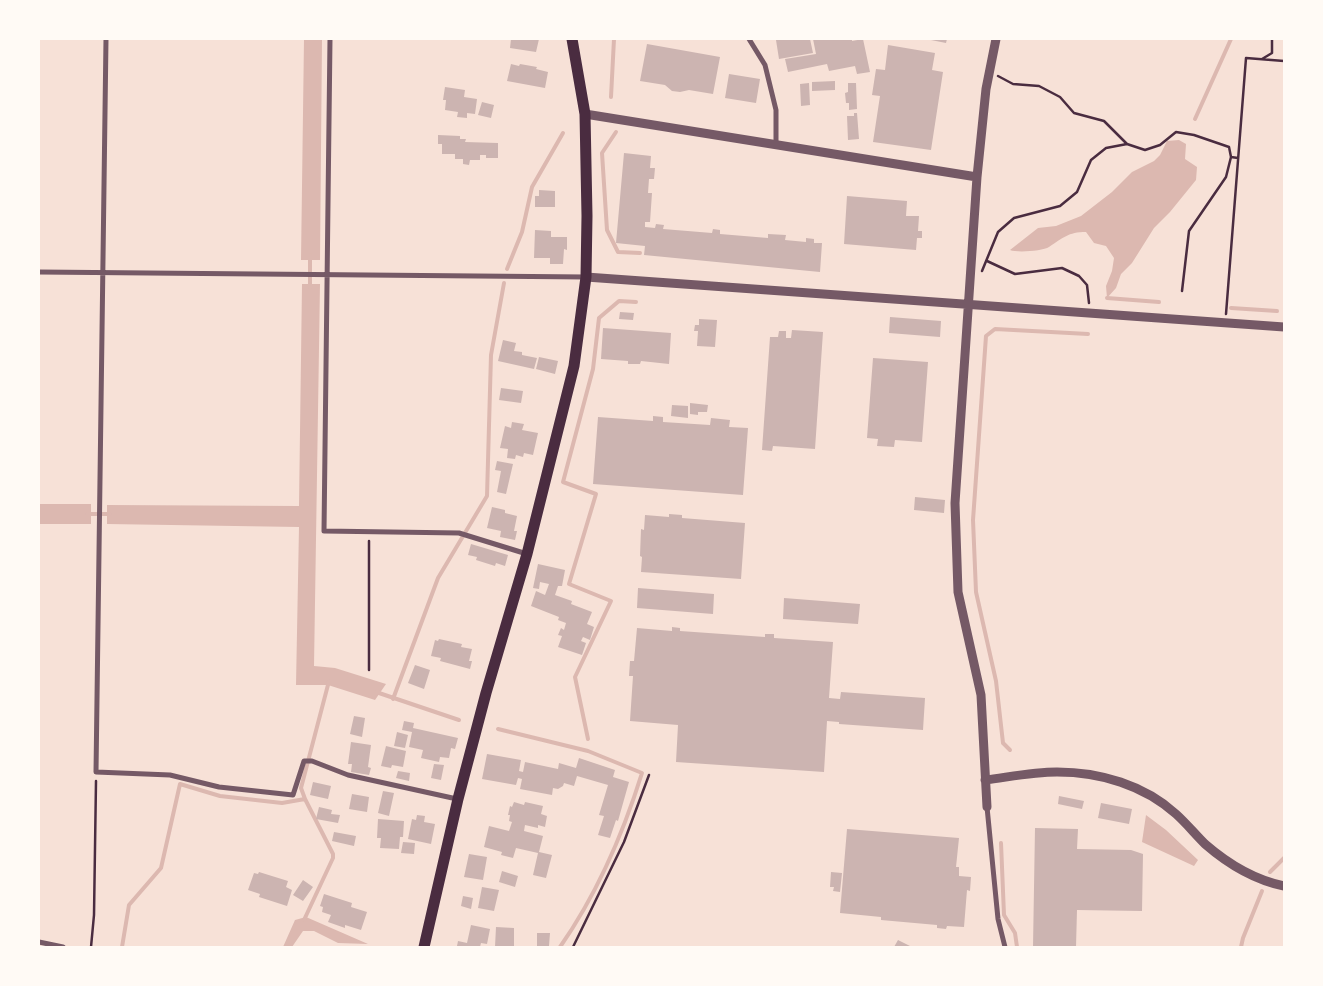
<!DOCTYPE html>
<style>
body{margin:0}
#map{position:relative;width:1323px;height:986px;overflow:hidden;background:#f7e1d7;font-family:Barlow,sans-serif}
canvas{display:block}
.frame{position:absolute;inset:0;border:40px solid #fffaf5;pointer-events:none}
</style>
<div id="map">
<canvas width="1323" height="986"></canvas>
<div class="frame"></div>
</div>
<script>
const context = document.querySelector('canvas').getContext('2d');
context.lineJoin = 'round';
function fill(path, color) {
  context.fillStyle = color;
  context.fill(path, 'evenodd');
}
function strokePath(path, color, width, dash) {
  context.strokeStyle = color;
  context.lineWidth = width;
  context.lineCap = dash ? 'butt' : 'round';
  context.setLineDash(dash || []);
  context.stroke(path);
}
fill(new Path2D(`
 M304 39H322L320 260H301Z
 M1179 140 1186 144 1185 159 1197 167 1196 180 1170 212 1154 228 1132 263 1121 274 1116 288 1107 298 1106 286 1112 271 1114 258 1106 246 1094 243 1086 232C1068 232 1063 238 1049 247 1043 251 1017 253 1010 250L1038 228 1056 226 1081 216 1112 192 1132 172 1154 161 1160 155 1167 141Z
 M302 284H320L314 666 335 668 386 684 375 700 328 685H296L299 527 107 524V505L299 506Z
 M39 504H91V524H39Z
 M1146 815 1166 830 1198 860 1194 866 1142 842Z
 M306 917 368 944 338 943 314 931H303L292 947H283L295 920Z`), '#dcb8b0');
strokePath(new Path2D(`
 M611 97 614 39
 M1195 119 1231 39
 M616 132 602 153 607 230 618 252 640 253
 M310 255V288
 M507 269 522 232 532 187 563 133
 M1107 298 1159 302
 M1231 308 1277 311
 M87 514H110
 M376 692 459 720
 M393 699 438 578 487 496 491 355 504 283
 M498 729 588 751 642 773C623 834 597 894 560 947
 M588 739 575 677 611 601 569 584 596 494 563 482 593 369 599 318 619 301 636 302
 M1010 750 1003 743 996 681 976 592 973 520 986 336 995 329 1088 334
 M1001 843 1004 915 1015 933 1017 947
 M1270 872 1284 858
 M304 920 333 858V854L305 799 301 788 329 681
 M122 947 129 905 161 868 180 784 220 796 282 803 305 799
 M1241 947 1243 938 1262 891`), '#dcb8b0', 4);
fill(new Path2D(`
 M511 39H539L536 52 510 48Z
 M781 39H810L813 53 779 59 776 40Z
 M813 39H852V41L863 39 870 72 857 74 855 66 829 71 827 64 788 72 785 59 816 54Z
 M926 39H947L946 43Z
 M647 44 720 57 713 94 689 90 680 92 672 91 665 85 640 81Z
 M888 45 935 53 932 70 943 72 931 150 873 142 880 96 872 95 876 69 885 70Z
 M511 64 519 66 520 64 537 67 536 69 548 72 545 88 507 81Z
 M729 74 760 79 756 103 725 98Z
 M835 81V90L812 91V82Z
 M809 83 810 105 801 106 800 84Z
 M848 83H856L857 109 849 110V103H846L845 93 848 92Z
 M445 87 465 90 464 97 477 99 475 114 467 113V118L457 117 458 112 445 110 446 100H443Z
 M482 102 494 105 491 118 478 115Z
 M854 113H857L859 139 848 140 847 116H854Z
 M438 135 460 136V139H466L465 142 498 143V158H486V155H480V160H470L469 165 463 164V159H455V154H442V144H438Z
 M624 153 651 156 650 168H655L654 179H649L648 193H652L650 222H645V227L655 228 656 224 664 225 663 229 712 233 713 229 720 230V234L768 238V234L786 235 785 240 806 242V238L814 239V243H822L820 272 644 255 645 246 616 243Z
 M539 190 555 191V207H535V196H539Z
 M847 196 907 201 906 216H919L918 231H922V238H917L916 250 844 244Z
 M535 230 551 231V237H567V250L564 249 563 264H550V258H534Z
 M620 312 634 313 633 320 619 319Z
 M890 317 941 321 940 337 889 333Z
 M699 319 717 320 715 347 697 346 698 331H694L695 325H699Z
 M603 328 671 333 669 364 641 361 640 364H628V361L601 359Z
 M792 330 823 332 815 449 773 446 772 451 762 450 770 337H778L779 331H786V338H791Z
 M503 340 516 343 514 351 522 352V355L537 358 534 369 498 361Z
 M539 357 558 361 555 374 536 369Z
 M873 358 928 362 922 442 895 440 894 447 877 446 878 439 867 438Z
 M501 388 523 391 521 403 499 400Z
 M690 403 708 405 707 412H698V415L690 414Z
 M672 405 688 406V418L671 416Z
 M653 416 663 417V422L710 425 711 418 730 420 729 427 748 428 743 495 593 484 598 417 653 421Z
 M512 422 524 424 522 430 538 433 533 455 524 453 523 457 516 455 515 459 507 458 508 449 500 448 505 426 511 428Z
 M497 461 513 464 506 494 497 492 501 471 495 470Z
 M915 497 945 500 944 513 914 510Z
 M492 507 505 510V513L517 516 514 531H517L515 540 500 537 501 531 487 528Z
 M669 514 682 515V518L745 523 741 579 641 572 642 557 640 556 641 529 644 530 645 515 669 517Z
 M471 544 508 555 505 566 496 563 495 566 476 560 477 557 468 555Z
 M538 564 565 570 562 586H558L555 595 572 601 571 604 592 612 587 624 594 627 590 640 583 637 581 641 586 643 582 655 558 647 562 636 558 635 561 628 564 630 566 623 558 620 559 617 531 606 536 591 545 595 549 584 540 582 539 589 533 588Z
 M638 588 714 594 713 614 637 608Z
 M784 598 860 604 858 624 783 619Z
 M672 627 680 628V631L765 637V634H774V638L833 642 829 698 840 699 841 692 925 698 923 730 839 724V722L827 721 824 772 676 762 678 725 630 721 633 676H629L630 661H634L637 628 672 631Z
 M439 639 462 644 461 647 472 649 469 661H472L470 669 440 661 441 658 431 656 435 640 438 641Z
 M415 665 430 670 424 689 408 683Z
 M354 716 365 718 362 737 350 734Z
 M404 721 414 723 413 728 458 738 455 749 451 748 449 758 440 757 439 762 421 758 423 750 409 747 412 732 402 730Z
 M397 732 408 735 405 748 394 746Z
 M351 742 371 745 368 767 371 768 369 775 351 772 352 764H348Z
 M386 746 406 751 403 767 392 765 391 768 381 766Z
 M487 754 521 760 519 771 523 772 525 762 558 769 559 763 576 768 579 758 615 770 613 777 629 782 618 821 616 820 610 838 598 835 604 816 599 815 608 785 577 776 574 786 564 783 563 786 558 789 553 788 552 795 520 789 522 779 518 778 516 785 482 779Z
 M434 764 444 765 441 780 431 778Z
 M398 771 410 773 409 781 396 778Z
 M313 782 331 786 328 799 310 795Z
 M383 791 394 793 389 816 378 813Z
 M352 794 369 797 367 812 349 809Z
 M1059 796 1084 801 1082 809 1058 804Z
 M514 802 524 805 525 802 543 806 541 814 547 816 545 827 538 825V828L525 825 524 831 543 836 539 852 552 855 546 878 533 875 538 853 516 848 513 858 501 855 502 852 484 847 489 826 509 831 512 822 509 821 510 815H508L510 806 512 807Z
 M1101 803 1132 809 1129 824 1098 818Z
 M319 807 332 810 331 814 340 815 338 823 316 819Z
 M417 815 425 816 424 822 435 824 431 844 408 839 412 819 416 820Z
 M378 819 404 821 403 837H400L399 849 380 848 381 838H377Z
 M1035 828 1078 829 1077 849 1131 850 1143 854 1142 911 1077 910 1076 947H1033Z
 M847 829 959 838 956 867H959V876L971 877 970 891 967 890 964 927 947 926 946 929 937 928V925L881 920V917L840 913Z
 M334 832 356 836 354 846 332 841Z
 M403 842 415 843 414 854 401 853Z
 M469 854 487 857 483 880 464 877Z
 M502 871 518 876 515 887 499 882Z
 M259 872 288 881 286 887 292 890 287 906 259 897 260 894 248 890 254 873 258 874Z
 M831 872 842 873 840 892 833 891 834 887H830Z
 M303 880 313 887 303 901 293 895Z
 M482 887 499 890 494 911 478 908Z
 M324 894 352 903 351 907 367 912 361 930 345 925V928L328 922 331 915 322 912 323 907 320 906Z
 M463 896 473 898 471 909 461 906Z
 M471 925 490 929 487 944 481 943 480 947 457 946 458 941 467 943Z
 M496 927 514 928V947H495Z
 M537 933H550L549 946H537Z
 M898 940 912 947H894Z`), '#ccb4b1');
strokePath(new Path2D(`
 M1262 59 1272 53V39
 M998 76 1013 84 1039 86 1060 97 1074 113 1104 121 1127 144 1145 150 1160 145 1176 132 1194 135 1229 147 1231 157
 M987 261 1015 274 1062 268 1079 276 1087 285 1089 303
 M982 271 998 232 1014 218 1060 206 1077 192 1091 160 1106 148 1127 144
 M1182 291 1189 231 1226 177 1231 157 1238 158
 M1226 314 1246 58 1284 61
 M369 541V670
 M91 947 94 915 96 781
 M573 947 624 842 649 775`), '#4a2c40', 2.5);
strokePath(new Path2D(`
 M106 39 96 772 170 775 219 787 293 795 304 761H312L348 775 457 799
 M330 39 324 531 459 533 527 554
 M749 39 765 65 776 110V145
 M39 272 586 277
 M987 807 998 919 1005 947
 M39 942 63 947`), '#755966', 5);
strokePath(new Path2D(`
 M585 114 977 177
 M586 277 1284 327
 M985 780C1009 777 1033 772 1057 772 1100 772 1144 785 1176 814 1186 823 1195 834 1205 844 1228 864 1255 880 1284 886
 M987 807 981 695 958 592 955 503 977 177 986 89 996 39`), '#755966', 9);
strokePath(new Path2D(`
 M424 947 458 799 486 693 527 554 574 366 586 277 587 216 585 114 572 39`), '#4a2c40', 11);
</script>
